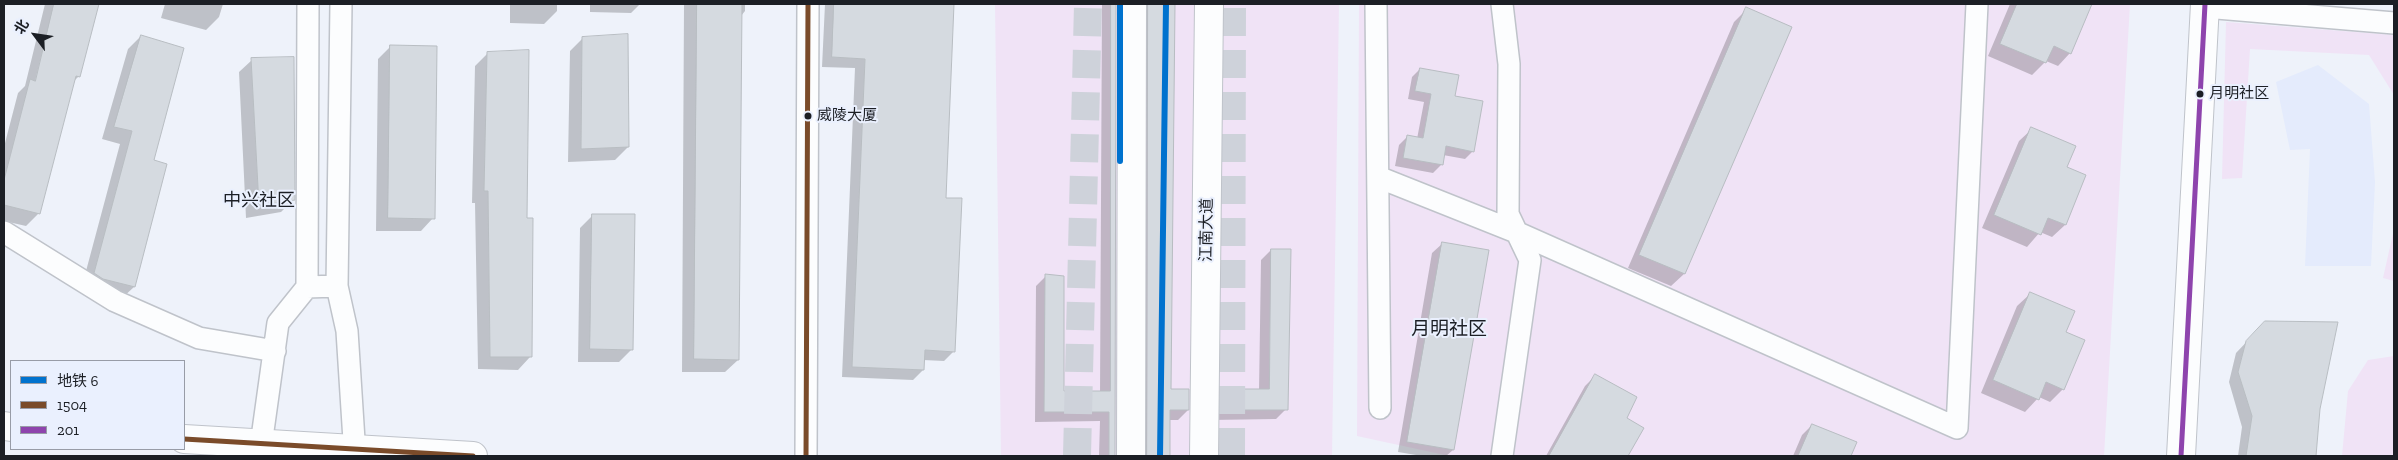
<!DOCTYPE html>
<meta charset="utf-8">
<style>
body{margin:0}
#map{position:relative;width:2398px;height:460px;overflow:hidden;background:#eef2fa;font-family:"Zilla Slab","Noto Sans SC",serif}
canvas{display:block}
.frame{position:absolute;inset:0;border:5px solid #1c1f25;pointer-events:none}
.legend{position:absolute;left:10px;top:360px;width:175px;height:90px;box-sizing:border-box;background:#eaf0fe;border:1px solid #989ca7;margin:0;padding:6px 9px;list-style:none;font-size:15px;color:#1c1f25}
.legend li{display:flex;align-items:center;gap:10px;height:25px}
.legend b{width:25px;border:1px solid #989ca7}
.north{position:absolute;left:10px;top:10px;width:50px;height:50px;-webkit-text-stroke:4px #eaf0fe;paint-order:stroke;rotate:301deg;font-size:14px;font-weight:700;line-height:20px;text-align:center;color:#1c1f25}
.north::after{content:'';display:block;margin:auto;width:18px;height:22px;background:#1c1f25;clip-path:polygon(50% 0,100% 100%,50% 72%,0 100%)}
</style>
<div id="map">
<canvas width="2398" height="460"></canvas>
<div class="frame"></div>
<ul class="legend">
<li><b style="height:6px;background:#0072ce"></b>地铁 6</li>
<li><b style="height:6px;background:#7a4b2a"></b>1504</li>
<li><b style="height:6px;background:#8e44ad"></b>201</li>
</ul>
<div class="north">北</div>
</div>
<script>
const context = document.querySelector('canvas').getContext('2d');
context.lineJoin = 'round';
function fill(path, color) {
  context.fillStyle = color;
  context.fill(path, 'evenodd');
}
function strokePath(path, color, width, dash) {
  context.strokeStyle = color;
  context.lineWidth = width;
  context.lineCap = dash ? 'butt' : 'round';
  context.setLineDash(dash || []);
  context.stroke(path);
}
function drawText(font, color, halo, rows, align = 'center') {
  context.font = font + ' "Zilla Slab","Noto Sans SC",serif';
  context.lineWidth = 4;
  context.setLineDash([]);
  context.textBaseline = 'middle';
  context.strokeStyle = halo;
  context.fillStyle = color;
  for (const [text, x, y, turn = 0] of rows) {
    context.save();
    context.translate(x, y);
    context.rotate((+turn || 0) * Math.PI / 180);
    context.textAlign = isNaN(turn) ? turn : align;
    if (halo) context.strokeText(text, 0, 0);
    context.fillText(text, 0, 0);
    context.restore();
  }
}
fill(new Path2D(`
 M2318 65 2369 104 2375 182 2371 266H2305L2310 149 2290 150 2276 82Z`), '#e4ebfc');
fill(new Path2D(`
 M995 4H1339L1332 456H1001Z
 M1359 4H2130L2104 456H1449L1357 436Z
 M2226 22 2394 35V95L2369 55 2250 49 2242 178 2222 179Z
 M2394 229V281L2383 278Z
 M2394 356V456H2342L2348 391 2368 360Z`), '#f0e3f6');
fill(new Path2D(`
 M45 4H97L79 76 73 82 38 214 26 226 4 221V147L18 93 25 86Z
 M165 4H223L219 17 206 30 161 18Z
 M510 4H557V11L544 24 510 23Z
 M590 4H640L631 13 590 12Z
 M684 4H745V11L741 16 738 360 725 372H682Z
 M825 4H953L944 199 954 351 944 361 923 360V370L913 380 842 377 855 68 822 67Z
 M1102 4H1115L1114 456H1099L1100 421 1035 422 1036 286 1046 276 1063 392 1100 393Z
 M1133 4H1174L1169 390 1188 410 1178 420H1169V456H1137Z
 M2010 4H2091L2070 53 2058 66 2046 61 2032 75 1988 56Z
 M1747 9 1684 274 1671 286 1628 268 1734 22Z
 M141 36 153 161 134 287 121 299 82 286 120 144 102 139 128 49Z
 M582 39 628 147 615 160 568 162 570 51Z
 M390 47 433 218 421 231H376L378 59Z
 M488 53 525 220 530 357 518 370 478 369 475 203H472L475 66Z
 M252 60 294 199 281 212 246 218 239 72Z
 M1420 69 1453 97 1473 151 1465 159 1443 155 1441 165 1433 173 1395 166 1399 145 1407 137 1417 139 1424 102 1408 99 1412 77Z
 M2032 129 2066 168 2085 176 2065 225 2052 237 2040 232 2027 247 1982 228 2019 141Z
 M593 215 632 349 619 362H578L580 228Z
 M1443 243 1453 450 1446 456H1422L1398 452 1432 253Z
 M1271 250 1286 409 1276 419 1211 420V401L1221 390 1259 391 1261 260Z
 M2030 294 2064 332 2063 389 2050 402 2039 397 2025 412 1981 393 2017 306Z
 M2255 333 2318 409 2315 456H2238L2242 427 2229 382 2236 353Z
 M1595 376 1625 418 1643 428 1627 456H1546L1585 386Z
 M1812 425 1855 443 1850 456H1793L1802 435Z`), '#0003');
const building = new Path2D(`
 M54 4H99L80 77 76 76 40 214 4 205V180L30 79 35 81Z
 M697 4H742L739 360 694 359Z
 M834 4H954L946 198H962L955 352 925 350 924 370 852 367 865 59 832 57Z
 M1111 4H1116L1115 456H1109V412H1044L1045 274 1064 276V391H1110Z
 M1148 4H1175L1171 389H1189V410H1170V456H1147Z
 M2017 4H2092L2071 54 2054 46 2046 63 2000 44Z
 M1746 7 1792 27 1685 274 1639 255Z
 M628 34 629 147 581 149 582 37Z
 M141 35 184 48 154 160 167 164 135 287 103 279 94 273 132 131 114 127Z
 M390 45 437 46 435 219 388 218Z
 M529 50 527 218H533L532 357H490L488 191H484L487 52Z
 M294 57 295 200 259 206 251 58Z
 M1420 68 1459 75 1455 96 1483 101 1474 152 1446 146 1443 165 1403 158 1407 135 1423 138 1431 94 1415 91Z
 M2031 127 2076 146 2067 167 2086 175 2066 225 2048 218 2041 235 1994 215Z
 M592 214H635L633 350 590 349Z
 M1442 242 1489 250 1454 450 1407 442Z
 M1271 249H1291L1288 410H1220V389H1269Z
 M2030 292 2075 311 2066 332 2085 340 2064 390 2046 382 2039 400 1993 380Z
 M2265 321 2338 322 2320 409 2316 456H2246L2252 416 2238 372 2246 341Z
 M1595 374 1637 397 1627 418 1644 428 1628 456H1549Z
 M1812 424 1857 442 1851 456H1798Z`);
fill(building, '#d5dae0');
strokePath(building, '#b8bdc2', 1);
strokePath(new Path2D(`
 M1077 456 1088 4
 M1231 456 1232 4`), '#ced2da', 28, [28, 14]);
const street = new Path2D(`
 M1376 4 1380 408
 M1502 4 1509 64 1508 214 1530 260 1502 456
 M2205 7 2394 23
 M1378 177 1516 232 1957 428 1977 4
 M4 232 115 301 199 338 275 351
 M337 286 341 4
 M307 287 308 4
 M261 445 278 323 307 287 337 286 347 331 355 456
 M806 456 808 4`);
const secondary = new Path2D(`
 M4 426 11 427
 M184 439 473 456
 M2181 456 2205 4`);
const primary = new Path2D(`
 M1131 456 1132 4
 M1204 456 1209 4`);
strokePath(street, '#bfc3ca', 24);
strokePath(secondary, '#bfc3ca', 30);
strokePath(primary, '#bfc3ca', 30);
strokePath(street, '#fcfdfe', 21);
strokePath(secondary, '#fcfdfe', 28);
strokePath(primary, '#fcfdfe', 28);
strokePath(new Path2D(`
 M184 439 473 456
 M806 456 808 4`), '#7a4b2a', 5);
strokePath(new Path2D(`
 M2181 456 2205 4`), '#8e44ad', 5);
strokePath(new Path2D(`
 M1120 4V161
 M1160 456 1166 4`), '#0072ce', 6);
for (const [x, y, r, color] of [
 [2200,94,4.5,"#1c1f25"],
 [808,116,4.5,"#1c1f25"]
]) {
  const dot = new Path2D();
  dot.arc(x, y, r, 0, 2 * Math.PI);
  context.fillStyle = color;
  context.fill(dot);
  strokePath(dot, '#eaf0fe', 2);
}
drawText('15px', '#1c1f25', '#eaf0fe', [
 ["月明社区",2209,94],
 ["威陵大厦",817,116]
], 'left');
drawText('16px', '#1c1f25', '#eaf0fe', [
 ["江南大道",1207,230,-89]
]);
drawText('18px', '#1c1f25', '#eaf0fe', [
 ["中兴社区",259,201]
]);
drawText('19px', '#1c1f25', '#eaf0fe', [
 ["月明社区",1449,330]
]);
</script>
